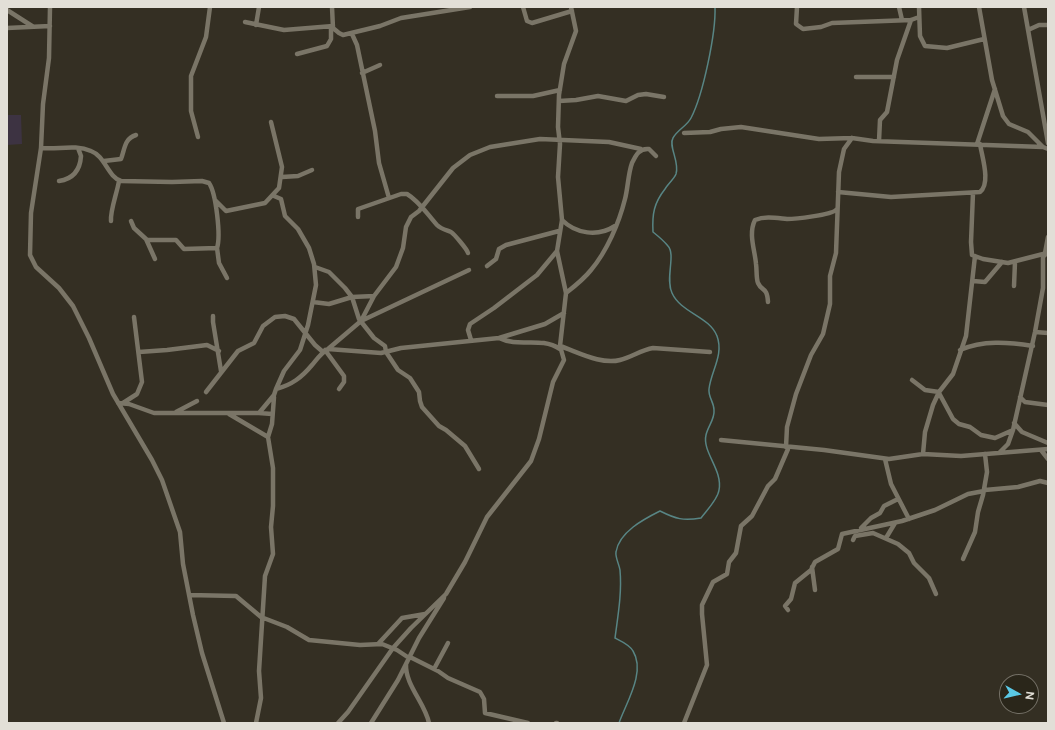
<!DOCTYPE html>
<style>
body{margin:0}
#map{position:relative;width:1055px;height:730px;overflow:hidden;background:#342f23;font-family:"Public Sans",sans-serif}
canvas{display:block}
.frame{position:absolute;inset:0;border:8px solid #e2dfd7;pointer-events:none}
.north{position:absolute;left:999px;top:674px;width:40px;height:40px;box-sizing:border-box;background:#2a261a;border:1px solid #747066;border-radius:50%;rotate:98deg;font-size:11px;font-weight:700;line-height:16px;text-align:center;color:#e2dfd7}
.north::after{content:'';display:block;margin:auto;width:14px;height:18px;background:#5ac8e5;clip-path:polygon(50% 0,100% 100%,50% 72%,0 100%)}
</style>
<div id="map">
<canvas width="1055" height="730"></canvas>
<div class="frame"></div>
<div class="north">N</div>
</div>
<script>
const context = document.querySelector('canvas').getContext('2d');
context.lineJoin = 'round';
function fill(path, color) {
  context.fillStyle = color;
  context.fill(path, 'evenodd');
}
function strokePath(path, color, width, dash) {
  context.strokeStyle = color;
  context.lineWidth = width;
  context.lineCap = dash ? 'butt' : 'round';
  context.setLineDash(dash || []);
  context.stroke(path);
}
fill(new Path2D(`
 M7 115H21L22 144 7 145Z`), '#3d3342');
strokePath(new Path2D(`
 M619 723C626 703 646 672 633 651 630 645 621 641 615 638 618 615 622 593 620 570 619 564 615 557 616 552 619 532 644 519 660 511 676 519 683 521 701 518 707 510 718 499 719 490 723 470 702 452 706 435 708 426 715 419 714 410 714 402 708 397 709 389 711 371 724 355 717 336 709 316 681 313 672 293 665 278 676 255 668 246 664 241 658 236 653 232 652 214 654 203 665 189 668 184 674 179 676 174 680 162 668 146 673 138 677 130 687 126 691 118 703 95 716 33 715 7`), '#588584', 1.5);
strokePath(new Path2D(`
 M50 7 49 58 43 104 41 148 31 213 30 255 36 267 59 288 73 306 89 338 113 394 152 460 162 480 180 532 183 564 193 615 202 653 224 723
 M332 7 333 28 339 33 343 35 380 26 401 18 470 7
 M523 7 527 21 532 23 572 11
 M797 7 796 24 803 29 821 27 832 23 911 20 919 17
 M899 7 902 20
 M919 7 920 36 925 46 947 48 984 39
 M979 7 992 80 1003 116 1009 124 1028 132 1043 147 1048 149
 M1024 7 1048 143
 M7 10 32 26
 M245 22 284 30 333 26
 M256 25 259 7
 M7 28 50 26
 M1028 30 1039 25H1048
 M352 34 357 45 375 131 379 163 389 198
 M297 54 327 46 331 39V27
 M362 73 380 65
 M856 77H894
 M497 96H533L560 90
 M559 101 576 100 598 96 626 101 638 95 646 94 664 97
 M684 133 710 132 721 129 741 127 819 139 852 138 873 141 1043 147
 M198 137 191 111V76L206 37 210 7
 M879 141 880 120 887 112 897 60 911 20
 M977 144 995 89
 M41 148C57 150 75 144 91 151 105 156 108 177 121 181L172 182 202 181 209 183C216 193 221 236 217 248L184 249 176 240H147
 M104 161 121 159C125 149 124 139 136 135
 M282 177 298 176 312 170
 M59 181C73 179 80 171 81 156L78 148
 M838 192 891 197 980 192C991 183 982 157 980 144
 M973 193 971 242 972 255 983 259 1008 263 1047 253
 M274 196 281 199 285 216 298 229 309 248 314 264 316 285 308 325 300 350 284 371 276 389
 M216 201 226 211 265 203 279 188 282 167 271 122
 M358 217V209L401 194H407C419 201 428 215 437 225 441 229 446 230 451 232 454 234 467 249 468 253
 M562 220C576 234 598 237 615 226
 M111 221C110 211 117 193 119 181
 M131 221 134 228 146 239 155 259
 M217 248 219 263 227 278
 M1045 253 1048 237
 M487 266 496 259 499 249 506 245 559 231
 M315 267 329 272 345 288 352 297 359 319 374 338 385 346 386 352 398 370 410 378 419 392 420 401 422 407 439 426 446 430 465 446 479 469
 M973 281 985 282 1002 262
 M1014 286 1015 262
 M566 293C575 286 584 279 591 270 607 251 619 223 625 199 628 188 628 174 632 163 636 155 639 148 649 149L656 156
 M313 302 329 304 352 297 374 296
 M768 302C767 286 762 292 758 283 756 278 757 270 756 264 755 250 748 234 755 220 765 216 776 218 787 219 795 219 831 215 836 210
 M213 316V322L221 371
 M361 321 469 270
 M1035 332 1048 333
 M499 338C519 348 540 336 560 349
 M471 340 468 330 470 324 494 308 537 275 557 251
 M560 346C578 352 601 365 620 360 632 357 641 350 653 348L710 352
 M328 349 361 321 374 296 396 267 403 248 406 227 411 217 419 211 453 168 470 155 490 147 540 139 609 142 641 149
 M325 350 344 376V382L339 389
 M960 350C983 340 1008 342 1033 346
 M139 352 167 350 207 345 219 351
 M912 380 925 390 939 392
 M206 392 238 351 254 343 263 326 275 317 285 316 294 319 315 345 323 352
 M939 393 953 419 959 424 970 427 981 435 995 438 1013 430
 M1020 397 1025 402 1048 405
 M118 403 129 404 154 413H259L274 395 276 389C292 385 302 377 312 365 317 359 322 352 328 349L381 353 401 348 499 338 545 324 564 313
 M123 403 137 394 142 382 134 317
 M176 412 197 401
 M259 413 272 414
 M229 414 268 437
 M1014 423 1022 432 1048 443
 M721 440 824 450 889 459 923 454 961 456 1048 449
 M786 447 787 427 796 394 811 355 823 334 830 304V276L836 253 839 172 844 149 852 138
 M1041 450 1048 459
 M999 453 1008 444 1013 430 1035 332 1043 288V257L1048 252
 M923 454 925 432 933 405 939 392 953 374 966 336 975 256
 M885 459 891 484 909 519
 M985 490 1018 487 1040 481 1048 483
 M861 528 871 518 880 513 884 506 898 499
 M886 538 895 523
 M853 540 855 536 873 533 898 544 909 553 914 563 929 578 936 594
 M963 559 975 532 978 512 983 495 987 472 985 454
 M812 567 815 590
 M189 595 236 596 261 617 287 627 309 640 360 645 382 644 397 650 409 658
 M788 610 785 606 791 599 795 583 811 570 815 562 838 549 842 534 902 521 935 510 968 494 984 491
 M378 644 402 618 425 614
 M410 657 438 671 448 678 480 692 484 699 485 713 528 723
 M406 664C405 685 425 703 429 723
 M434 669 448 643
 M256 723 261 698 259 671 265 576 273 554 271 527 273 506V468L268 437 272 424 274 397
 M338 723 348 712 393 648 411 628 446 594 465 562 487 517 531 461 539 439 553 382 564 360 560 346 566 293 557 251 562 220 558 177 560 144 558 127 559 95 564 64 576 31 571 7
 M371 723 398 680 419 638 444 598
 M556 723H557
 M684 723 707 665 702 614V605L713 582 727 574 729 562 736 553 741 526 752 516 768 486 775 479 788 449`), '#7a7567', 4.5);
</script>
